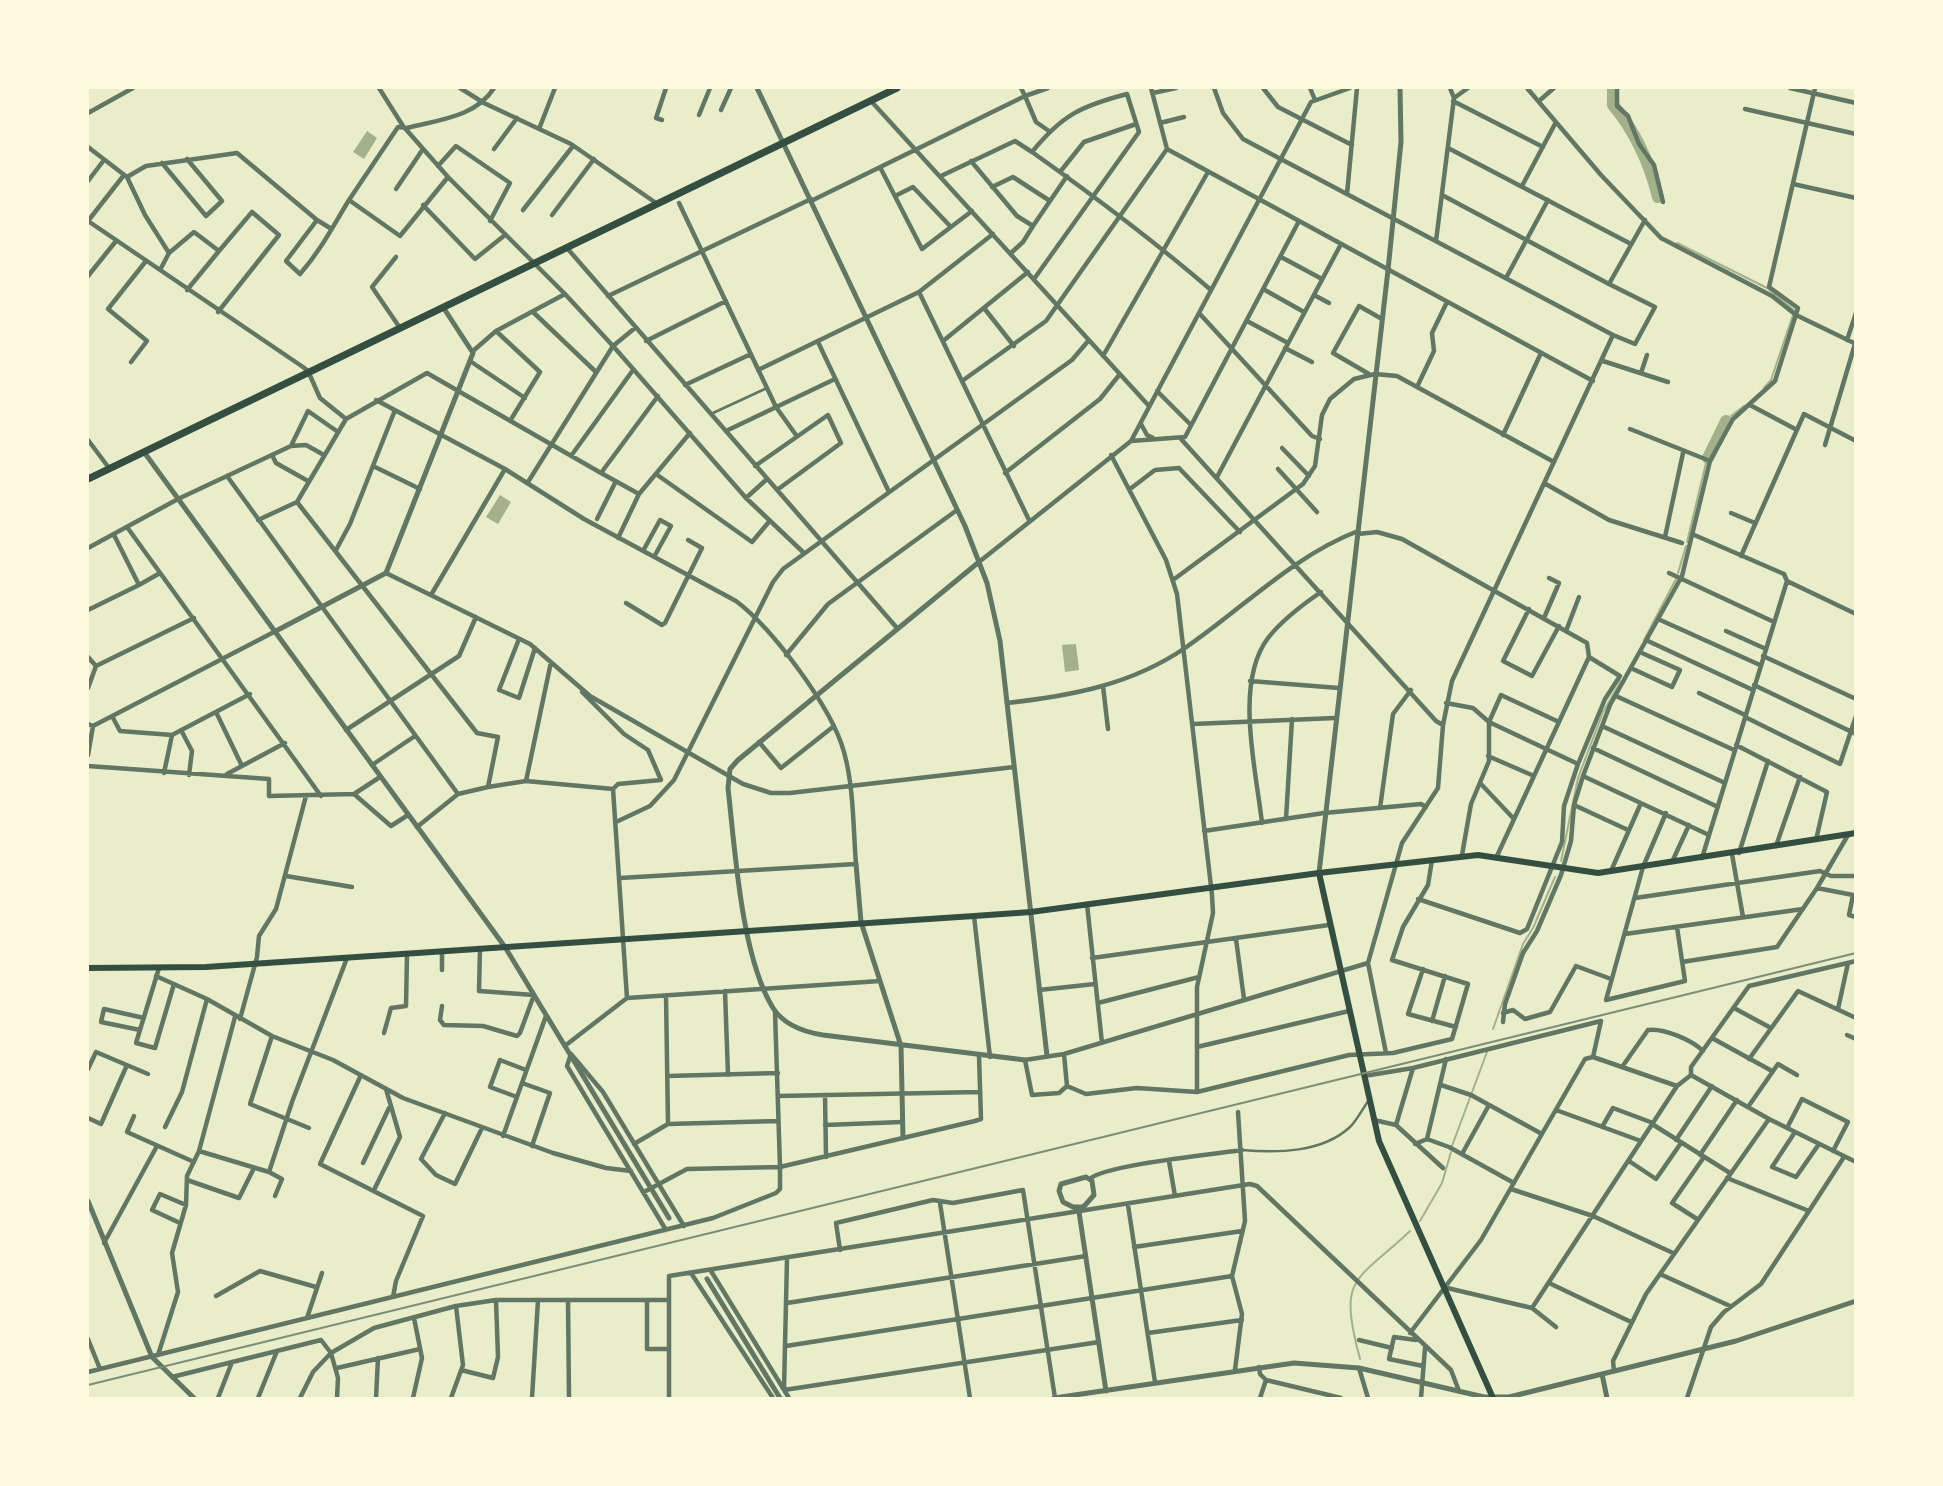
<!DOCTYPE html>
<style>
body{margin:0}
#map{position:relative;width:1943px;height:1486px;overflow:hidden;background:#e9edc9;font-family:"Open Sans",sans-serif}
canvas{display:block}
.frame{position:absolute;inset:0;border:89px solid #fefae0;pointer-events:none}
</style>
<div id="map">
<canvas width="1943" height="1486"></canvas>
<div class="frame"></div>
</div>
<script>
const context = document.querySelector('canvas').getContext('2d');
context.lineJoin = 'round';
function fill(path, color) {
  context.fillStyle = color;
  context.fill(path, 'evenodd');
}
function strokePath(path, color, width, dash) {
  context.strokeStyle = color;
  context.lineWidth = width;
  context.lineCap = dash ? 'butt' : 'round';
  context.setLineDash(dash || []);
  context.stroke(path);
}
fill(new Path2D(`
 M367 131 377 138 364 159 353 152Z
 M500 495 511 502 498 524 486 517Z
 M1076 644 1079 670 1065 672 1062 645Z`), '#a3b18a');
strokePath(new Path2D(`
 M1677 243 1767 288 1794 310
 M1764 388 1771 380 1793 315
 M1731 416 1744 406
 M1687 542 1706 463
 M1678 573 1686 546
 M1644 640 1676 579
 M1561 861 1578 778 1603 712 1621 681
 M1493 1029 1523 944 1533 928 1555 877
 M1452 1146 1487 1052
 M1420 1221 1442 1183 1451 1152
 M1360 1359C1338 1275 1354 1284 1410 1231`), '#a3b18a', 2);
strokePath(new Path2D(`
 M1613 88V105C1635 131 1650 165 1658 197
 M1708 458 1726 421`), '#a3b18a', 12);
strokePath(new Path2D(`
 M713 413 767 388
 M1242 1150C1277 1153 1322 1153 1350 1127 1357 1120 1363 1108 1369 1100`), '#617663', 2.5);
strokePath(new Path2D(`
 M379 88 403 126 448 177 565 294
 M460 88 484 103 571 144 656 203
 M1048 88 1025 96 1036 122 1049 131
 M1151 88 1167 149 1593 381
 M1214 88 1223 113 1243 139 1613 335 1635 344 1655 307 1609 284 1645 220
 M1263 88 1278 107 1352 145
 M1310 88 1315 100
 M1450 88 1454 98
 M1527 88 1601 175 1661 238 1772 296 1796 315 1856 344
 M1617 88V106L1628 116 1639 144 1654 165 1663 202
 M1790 88 1856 103
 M1153 93 1176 88
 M871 101 1149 406
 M1453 101 1543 147
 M1539 101 1554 88
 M1745 109 1856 134
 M721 110 731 88
 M88 113 133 88
 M699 115 710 88
 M662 120 656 118 666 88
 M1160 123 1184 117
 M539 129 555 88
 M88 147 127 177 145 215 169 253 194 232 219 251 252 212 279 235 218 312
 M1448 148 1631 244
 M494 149 517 118
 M971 161 1017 216 1033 226 1067 176
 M162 163 206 216 222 201 187 159
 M438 166 456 146 510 183 490 221
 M880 167 922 249 972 211
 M1060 172 1084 142 1136 124
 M941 176 1015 141 1032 152
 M127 177 146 166 237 153 317 220
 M448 177 400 236 349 200 398 127 407 128C438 120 476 117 494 88
 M88 181 104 160
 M1793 184 1856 198
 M1522 186 1556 122
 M992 187 1013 177 1050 201
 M396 189 423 149
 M1347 194 1357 88
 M1442 195 1609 284
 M895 196 913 187 951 227
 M811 201 1025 96 1021 88
 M679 203 776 407 796 435
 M423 205 475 259 505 235
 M523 210 573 146
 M552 215 594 159
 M88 221 303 367 308 371 320 398 346 419
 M88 221 124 175
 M1299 221 1185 437 1131 441 1311 102 1350 88
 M330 228 317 220 286 261 300 274C321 250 333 226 349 200
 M1436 241 1454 98 1468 88
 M567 248 897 628
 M1011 253 1023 242 1033 226
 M396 257 372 287 400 328
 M1281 257 1322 279
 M160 270 169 253
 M88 276 116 241
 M1506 278 1548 200
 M1034 279 1139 132 1127 94C1081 106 1062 115 1032 152 1094 196 1153 240 1211 290
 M1263 289 1304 312
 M187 290 219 251
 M919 292 1029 520
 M1314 295 1329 303
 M608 296 811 199
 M984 308 1014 346
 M533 312 596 372
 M1199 313 1312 436 1320 439
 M1247 321 1288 343
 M496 331 540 372 510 421
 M1847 340 1856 313
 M646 341 726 301
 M943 341 1028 272
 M818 342 889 492
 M1285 348 1312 362
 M473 351 496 331 565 294 613 346 635 328
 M1103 356 1208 172
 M470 361 525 398
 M1603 361 1668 382
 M131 362 147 341 108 309 146 261
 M758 370 919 292 993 234
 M1641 373 1647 355
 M1369 374 1333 353 1359 306 1382 319
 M962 381 1046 321 1167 149
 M685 385 751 354
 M1417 387 1434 351 1432 333 1447 302
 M1157 391 1191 425
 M376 400 505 469 584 519 736 601C773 629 832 708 844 752 854 788 853 827 856 864L620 878
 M1750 405 1797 430
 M1141 424 1147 435 1153 438
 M1630 429 1710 461
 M726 431 835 379
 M1503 435 1541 353
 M1181 439 1436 721 1443 725
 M88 440 109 468
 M1825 445 1855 344
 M291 446 308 411 338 432
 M1282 448 1309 476
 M272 455 276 463 308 481
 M1111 455 1166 560 1177 594 1212 895 1213 913 1197 987V1092
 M571 456 633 370
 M373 466 420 489
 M755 466 828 415 841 443 777 490
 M1278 469 1317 512
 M1005 473 1100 399 1120 374
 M656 474 752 542 768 523
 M227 476 458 794
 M1217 477 1341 244
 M528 482 613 346 746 498 804 553
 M1544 483 1609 520 1682 543
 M1130 489 1155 470 1179 468 1240 532
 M639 494 690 433
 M746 498 767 479
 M297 502 477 733 498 737 488 787
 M1731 513 1755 523
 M597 519 616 481
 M258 520 297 502 346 419 427 373 601 473
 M127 527 321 796
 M1358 534 1377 532 1402 539 1587 643 1589 657 1497 856
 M1692 534 1784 574 1787 581 1856 614
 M114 535 139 585 160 573
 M1665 537 1683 453
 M618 538 639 494 601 473 658 396
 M88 548 178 499 291 446 306 445 324 455
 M336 550 350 524 395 410
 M643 551 660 520 671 526 654 557
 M1741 556 1804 414 1856 441
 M979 562 1131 441
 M386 573 530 644 590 696 743 784 771 793H790L1014 767
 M1669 573 1774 622
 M1173 580 1303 484 1315 466 1322 415 1330 399 1354 379 1375 374 1397 376 1554 462
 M431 595 505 469
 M626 603 662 625 665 623 702 548 688 540
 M1529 609 1503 661 1532 676 1559 626
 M88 610 139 585
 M1544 618 1559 583 1549 578
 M1658 619 1760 665
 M1566 631 1579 597
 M1726 631 1766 649
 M519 639 499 690 519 698 535 648
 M1648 641 1753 690
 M786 655 828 604 957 510
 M1763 656 1856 699
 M88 657 96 666 88 688
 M96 666 194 618
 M1633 669 1672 687 1680 670 1642 653
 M1250 681 1339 688
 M1754 685 1856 734
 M1103 686 1108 729
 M582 692 624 734 648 750 661 780 618 784 613 789
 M1699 693 1745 715
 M1616 696 1734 750
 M1007 703C1070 696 1131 685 1185 648 1242 609 1293 556 1358 531
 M1446 703 1473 708 1489 722V761L1471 804 1462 855
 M216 712 242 766
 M112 716 120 731 172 735 250 694
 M1745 717 1840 764 1856 716
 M1559 722 1501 695 1489 722 1578 764
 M88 724 93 726 274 632
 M1193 724 1335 718
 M1602 726 1725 783
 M181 730 192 751 189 775
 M346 730 459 656 476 617
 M759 742 781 768 834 726
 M1736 745 1827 792 1816 840
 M1593 748 1718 807
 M88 755 93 726
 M1488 756 1534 776
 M372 765 415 736
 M88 766 269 779V796L354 794 380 777
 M164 773 172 735
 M227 774 285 743
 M1583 776 1709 835
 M526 781 551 662
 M1481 784 1514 819
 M354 794 391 826 408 815
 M1574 805 1628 830
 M1380 808 1393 714 1411 690
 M1666 813 1643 867 1606 1000 1685 981 1677 927
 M1286 819 1292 719
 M616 822 650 806 674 780 773 582 783 569 1072 360 1089 340
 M1262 823C1256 769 1234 683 1268 638 1282 620 1302 605 1321 592
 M417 827 458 794 488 787 526 781 613 789 627 998
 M1204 831 1324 813 1421 804 1426 807
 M1776 846 1800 777
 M1739 853 1768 761
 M1732 854 1743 917
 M1702 858 1787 581
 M1672 862 1689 825
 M1611 871 1641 803
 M286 876 352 887
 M1817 888 1853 895 1849 915 1856 917
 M1635 898 1820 871 1831 876H1856
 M1418 899 1520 933 1527 929 1562 842 1564 806 1578 764 1605 699 1620 676 1589 657
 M1087 904 1102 1043
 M974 916 990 1057
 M1625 934 1803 909
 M1236 939 1244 999
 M1092 958 1329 925
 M1682 962 1777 947 1817 888 1848 835
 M159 968 136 1043 155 1048 174 984
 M1423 969 1408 1014 1456 1027
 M442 970V952
 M156 976 207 999 272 1036 333 1060 403 1098 553 1153 606 1168 631 1171
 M1039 990 1095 984
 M725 991 728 1075
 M666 996 668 1124
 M1098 1003 1199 977
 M442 1006 440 1020 444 1025 483 1026 517 1036 520 1033 534 995 479 991 480 948
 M1734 1008 1771 1028
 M1838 1009 1848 963
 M1503 1013 1513 1010 1525 1019 1550 1012 1576 966 1611 979
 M240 1019 257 957 259 936 276 909 306 796
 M1432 1021 1445 976
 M1503 1022 1505 1004 1523 953 1537 931 1561 875 1571 841 1574 805 1583 776 1610 705 1682 576 1710 461 1733 419 1775 381 1798 308 1769 287 1815 88
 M140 1030 101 1022 104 1009 144 1018
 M384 1033 391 1008 406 1006 407 954
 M1847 1035 1856 1039
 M272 1036 250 1104 309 1128
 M1712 1038 1772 1071
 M566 1045 627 998 880 981
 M1197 1047 1349 1011
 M1386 1053 1368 963 1402 843 1438 788 1443 725 1452 681 1613 335
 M571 1054 603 1092 684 1226
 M571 1054 567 1066 666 1230
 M1064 1054 1067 1086 1059 1093 1032 1095 1025 1060 1064 1054 1368 963
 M1749 1059 1798 991 1856 1018
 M1622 1067 1648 1030C1664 1028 1692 1040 1703 1051
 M1413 1068 1396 1125 1443 1168
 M88 1069 96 1052 148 1074
 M361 1075 320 1164 423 1216 396 1281 393 1297
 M1691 1075V1067L1749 986 1856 961
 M668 1076 778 1073
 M1364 1076 1413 1068 1601 1021 1593 1057 1677 1086
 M522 1083 550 1093 532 1146
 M1441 1085 1471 1095 1542 1134
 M1067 1086 1086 1094 1137 1088 1197 1092 1349 1055 1393 1053 1452 1039 1468 984 1392 960 1403 927 1428 885 1432 860
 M825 1095 826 1157
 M778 1096 979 1092
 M517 1097 490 1087 500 1060 526 1070
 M1748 1107 1778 1064 1797 1075
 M1556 1110 1641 1141
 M445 1113 421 1159 436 1175 455 1184 482 1128
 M134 1116 127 1132 194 1162
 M88 1118 101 1124 127 1065
 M1374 1120 1396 1125
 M1652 1124 1730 1173
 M825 1125 902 1122
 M165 1127 182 1092 207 999
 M1602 1127 1613 1108 1653 1123
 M1787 1128 1802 1099 1848 1122 1833 1151
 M1795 1132 1772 1167 1796 1177 1819 1144
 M503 1136 546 1016
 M1427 1139 1446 1059
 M1676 1140 1712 1086
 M634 1144 668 1124 778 1121
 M1415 1144 1427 1139 1449 1147 1514 1183
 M199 1151 269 1172 292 1102 347 958
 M1462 1154 1489 1105
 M1700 1155 1737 1100
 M1169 1161 1175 1196
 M1629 1161 1656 1179 1681 1143
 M363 1163 389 1108
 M269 1172 282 1179 275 1196
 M1727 1178 1809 1211 1844 1157
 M1090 1179C1103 1165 1216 1154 1242 1150
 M187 1180 239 1198 254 1168
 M1511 1189 1593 1216 1673 1253
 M374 1190 400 1137 386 1089
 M644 1192 687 1169 780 1167 975 1121 981 1119 979 1056
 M940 1203 970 1398
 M1128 1205 1155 1382
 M1697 1219 1672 1203 1704 1157
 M180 1223 152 1210 160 1194 186 1205
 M104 1243 157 1146
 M1134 1247 1242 1231
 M840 1250 836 1223 933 1200 953 1203 1023 1190 1055 1398
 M711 1271 789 1398
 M691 1273 773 1398
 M1660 1274 1730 1306
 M1549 1283 1631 1322
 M1443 1287 1532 1308 1677 1086 1691 1075 1769 1119 1856 1162
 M216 1296 260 1271 316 1287
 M568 1300 569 1398
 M669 1300V1398
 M647 1301V1349H669
 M787 1303 1086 1256
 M1532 1308 1556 1327
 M307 1318 322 1273
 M1148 1333 1242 1320
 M1410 1333 1481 1240 1585 1059 1593 1057
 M88 1339 100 1369
 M1359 1340 1392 1348
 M1416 1340 1394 1337 1389 1359 1423 1366
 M786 1346 1232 1276
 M158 1355 178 1292 172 1253 186 1205 187 1176 199 1151 235 1017
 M1259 1367 1260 1374 1266 1380 1341 1398
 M337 1368 420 1349
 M1359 1368 1368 1398
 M461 1370 493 1378 498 1357 496 1300
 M1235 1370 1242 1314 1232 1276 1245 1221 1238 1112
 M1614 1371 1613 1361 1646 1294 1769 1119
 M88 1372 713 1218 776 1193 780 1189V1167L775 1012
 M172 1377 321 1340 331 1353 374 1328 456 1306 496 1300H669V1276L1250 1184 1257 1186 1451 1370 1459 1391
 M784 1389 787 1259
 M784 1390 1099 1342
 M218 1398 232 1362
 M258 1398 277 1351
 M300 1398 313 1372 331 1353 338 1378 337 1398
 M376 1398 378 1358
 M413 1398 422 1358 414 1318
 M451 1398 463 1365 456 1306
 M532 1398 538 1300
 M1260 1398 1266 1380
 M1421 1398 1425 1348
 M1687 1398 1711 1327 1724 1312 1761 1284 1809 1211`), '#617663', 4.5);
strokePath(new Path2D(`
 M757 88 965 526 987 583 1000 641 1047 1056
 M144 452 505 947 669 1218
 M979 562 738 760 730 769 728 788C735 849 741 956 773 1008 784 1025 804 1032 823 1035L1025 1060
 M274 632 386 573 473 353 443 307
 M856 864 861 922 901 1046 903 1138
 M1319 873 1388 270 1401 142 1400 88
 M88 1201 152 1357 194 1398
 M1075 1208 1079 1212 1106 1391
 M1079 1212 1094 1195 1092 1181 1086 1177 1061 1184 1059 1191 1063 1202 1073 1207H1082
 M707 1279 780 1398
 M1602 1374 1607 1398
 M1054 1398 1294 1363 1359 1368 1484 1397H1509L1736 1341 1856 1301`), '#617663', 5);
strokePath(new Path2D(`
 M1319 873 1478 855 1598 873 1856 833
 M88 968 206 967 974 916 1031 912 1319 873 1379 1141 1493 1398`), '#344e41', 6);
strokePath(new Path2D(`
 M88 479 897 88`), '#344e41', 7);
strokePath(new Path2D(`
 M88 1385 1856 953`), '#7c8e77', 2);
</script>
